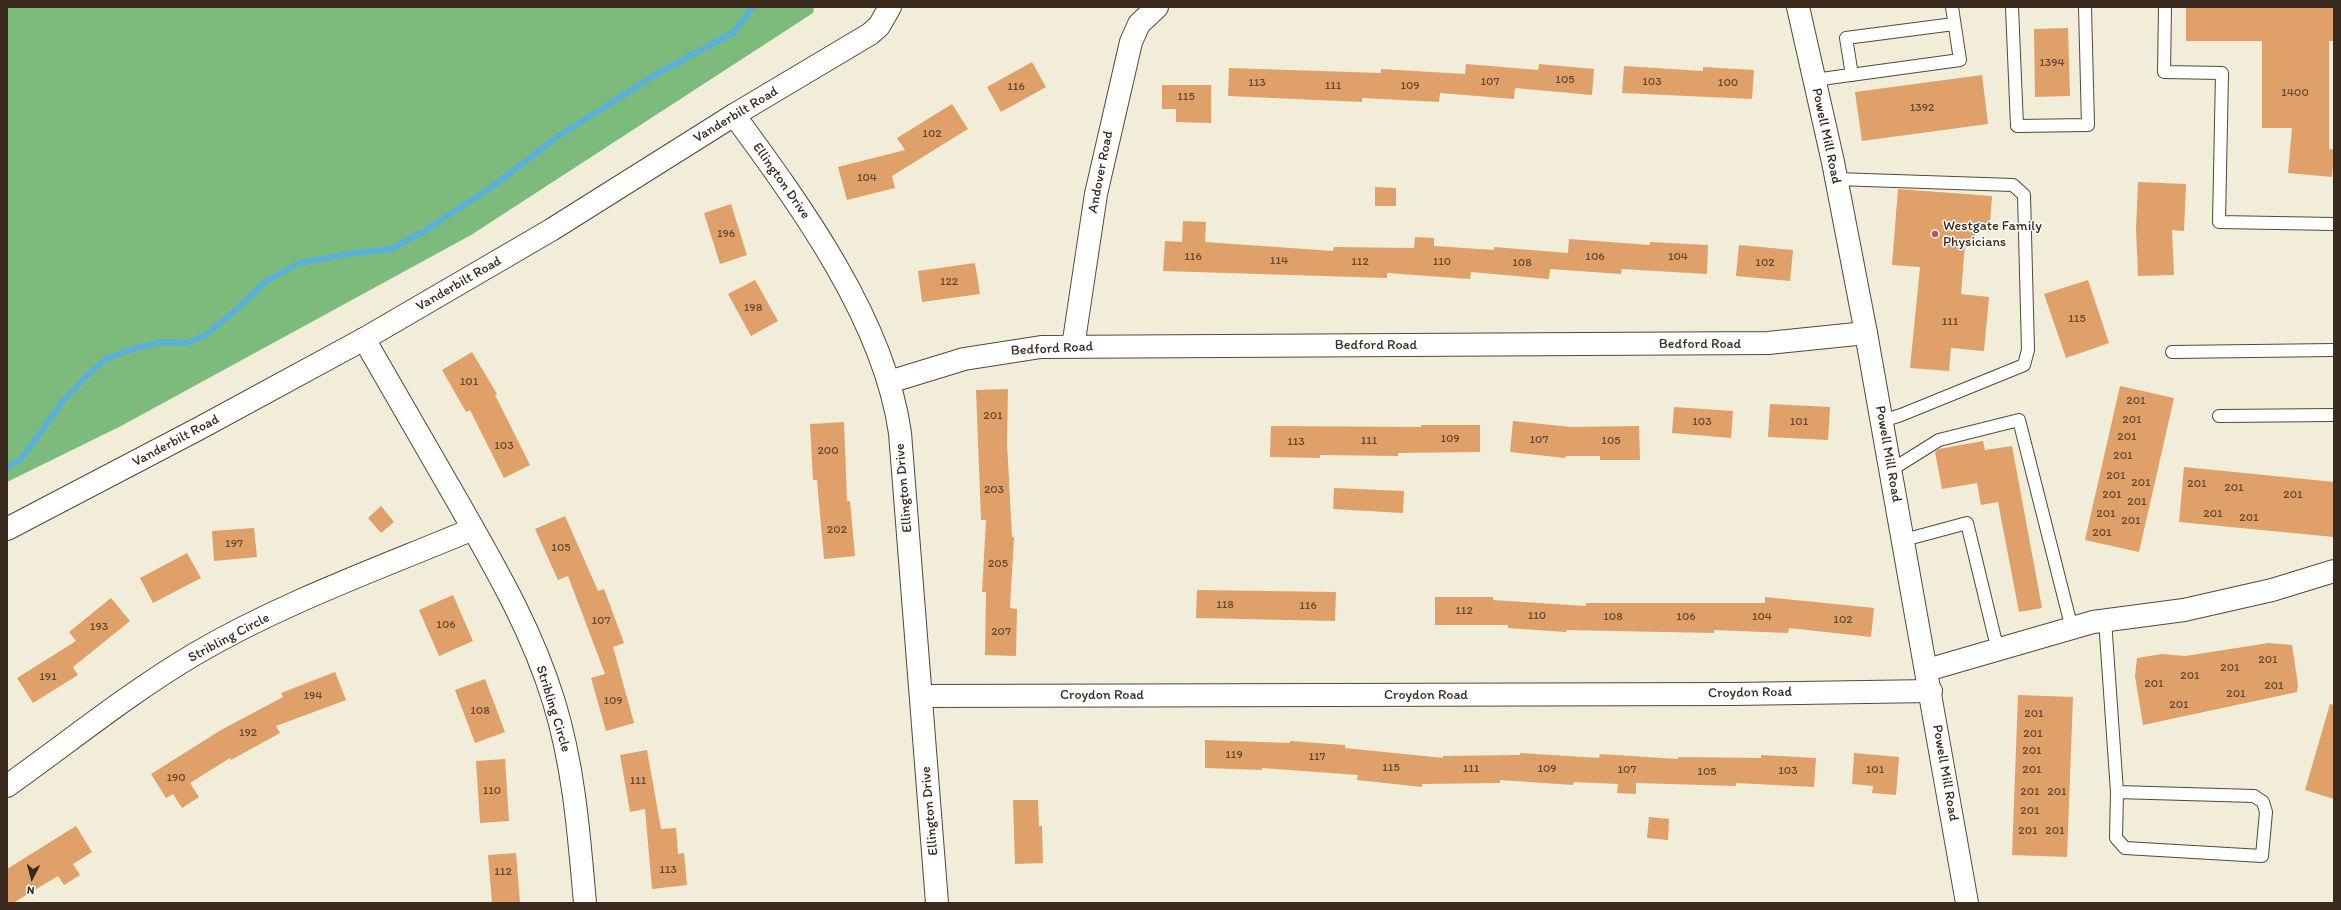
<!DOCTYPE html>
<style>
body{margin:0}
#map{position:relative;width:2341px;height:910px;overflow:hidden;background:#f2edd8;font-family:Itim,sans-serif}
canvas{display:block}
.frame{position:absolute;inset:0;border:8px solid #3b2a1e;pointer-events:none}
.north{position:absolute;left:12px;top:858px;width:40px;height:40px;-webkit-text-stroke:3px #fff;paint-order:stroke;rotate:186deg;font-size:11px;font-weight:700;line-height:16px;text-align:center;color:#3b2a1e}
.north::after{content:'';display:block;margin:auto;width:14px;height:18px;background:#3b2a1e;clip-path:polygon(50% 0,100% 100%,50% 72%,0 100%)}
</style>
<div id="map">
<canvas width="2341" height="910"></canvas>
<div class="frame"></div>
<div class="north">N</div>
</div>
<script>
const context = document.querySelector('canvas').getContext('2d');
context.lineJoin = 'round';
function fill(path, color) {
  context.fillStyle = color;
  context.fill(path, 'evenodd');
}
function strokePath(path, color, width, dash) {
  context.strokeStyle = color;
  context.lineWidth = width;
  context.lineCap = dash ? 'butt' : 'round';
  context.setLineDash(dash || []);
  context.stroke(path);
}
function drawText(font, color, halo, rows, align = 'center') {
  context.font = font + ' Itim,sans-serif';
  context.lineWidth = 3;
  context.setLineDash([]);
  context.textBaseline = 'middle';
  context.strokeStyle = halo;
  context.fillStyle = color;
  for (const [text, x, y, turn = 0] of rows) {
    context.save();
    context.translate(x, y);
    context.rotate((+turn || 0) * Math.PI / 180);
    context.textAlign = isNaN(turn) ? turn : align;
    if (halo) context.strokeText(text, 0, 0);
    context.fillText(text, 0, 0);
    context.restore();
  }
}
fill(new Path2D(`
 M7 7H814L813 13 471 235 121 426 7 482Z`), '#7cbb7b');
strokePath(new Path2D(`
 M7 467 21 459 63 401 85 377 106 359 136 348 163 342 186 343 204 336 235 311 265 282 299 263 348 254 391 249 426 230 493 186 557 137 655 75 734 32 753 7`), '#5bb0d7', 6);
fill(new Path2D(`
 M2186 7H2334V41H2329V149L2334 150 2332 177 2288 173 2292 128H2262V41H2186Z
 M2068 28 2070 96 2035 97 2034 29Z
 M1032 62 1046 87 1001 112 987 87Z
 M1466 64 1538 70 1539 64 1594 69 1592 95 1515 88 1514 99 1440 93 1439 102 1362 98V102L1228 96 1229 68 1381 73V69L1465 74Z
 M1624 66 1703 71V67L1754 70 1752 99 1622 93Z
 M1982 75 1988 124 1862 141 1855 92Z
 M1162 85H1211V123L1176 122V109H1162Z
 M952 104 968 129 892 176 895 188 847 200 838 167 905 150 897 138Z
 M2138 182 2186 184 2184 231 2172 230 2174 275 2138 276 2136 229Z
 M1375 187 1396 188V206H1375Z
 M1898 189 1992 196 1990 224 1976 223 1974 245 1965 244 1961 294 1989 297 1984 351 1951 348 1949 371 1910 368 1920 267 1892 265Z
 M731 204 747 255 720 264 704 213Z
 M1183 221 1206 222 1205 242 1333 251 1334 247 1414 248 1415 237 1434 238V246L1494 250V247L1568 253 1569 239 1650 245V242L1708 245 1707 274 1622 269 1621 274 1550 269 1549 279 1471 272 1470 279 1387 273V278L1163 271 1165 241 1182 242Z
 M1739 245 1793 250 1790 281 1736 276Z
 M975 263 980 294 922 302 918 271Z
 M755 280 778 321 751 336 728 294Z
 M2088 280 2109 343 2066 358 2044 294Z
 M472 352 497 394 495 395 530 465 504 478 470 410 466 412 442 370Z
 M2120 386 2174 398 2139 552 2085 540Z
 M1008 389 1007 443 1012 537H1014L1010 608 1017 609 1016 656 985 655 986 592H982L986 520H981L976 390Z
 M1770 404 1830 407 1828 440 1768 437Z
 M1674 407 1733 411 1731 438 1672 433Z
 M1513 421 1571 427 1639 426 1640 460H1600V456H1566L1565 458 1510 452Z
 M844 422 847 501H850L855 556 824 559 817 480H813L810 424Z
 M1421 425H1480V452L1398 453V456L1320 455V458L1270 457 1271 426 1421 427Z
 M1983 441 1985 450 2012 446 2042 608 2019 612 1998 502 1981 505 1977 483 1942 489 1935 452 1939 449Z
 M2184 467 2334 482V537L2179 522Z
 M1334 488 1404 491 1403 513 1333 509Z
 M381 506 394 522 381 533 368 518Z
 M565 516 598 591 604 589 624 643 613 647 634 723 606 731 591 678 605 674 568 576 558 580 535 529Z
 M254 528 257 557 214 561 212 531Z
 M187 553 201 578 153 603 140 578Z
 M1197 590 1336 592 1335 621 1196 618Z
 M453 595 473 641 439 656 419 610Z
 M1435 597H1493V600L1586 606V603H1765V597L1874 608 1871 637 1789 628 1788 633 1714 630V633L1566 630V632L1508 628V625H1435Z
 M111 598 130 621 73 667 78 675 33 703 17 678 76 641 69 632Z
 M2269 643 2292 645 2298 685 2297 692 2143 725 2135 676 2137 658 2162 654 2185 656Z
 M335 672 346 700 276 726 280 733 231 760 230 758 190 783 199 797 182 808 173 794 166 798 151 774 221 730 283 697 281 693Z
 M485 679 505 732 475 743 455 690Z
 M2018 695 2073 697 2067 857 2012 855Z
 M2330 704 2334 705V799L2305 790Z
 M1205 740 1290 743V741L1345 745V748L1443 758V756L1520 755V753L1599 758 1600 754 1678 759V757L1761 758V755L1816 758 1814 787 1736 783V786L1636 783V794L1617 793 1618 784 1574 782 1573 785 1500 780V783L1422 784V787L1357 780 1358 775 1262 768V770L1205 768Z
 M647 750 661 829 676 828 678 854 684 853 687 885 652 889 645 809 630 812 620 755Z
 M1854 753 1899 757 1896 795 1872 793 1873 786 1852 784Z
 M505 759 509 821 480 823 476 761Z
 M1013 800H1038L1039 826H1042L1043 863 1015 864Z
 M1649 817 1669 819 1668 840 1647 838Z
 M76 826 92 852 73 864 80 875 64 885 58 876 13 903H7V869Z
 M516 853 520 903H492L488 855Z`), '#dfa06a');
const lane = new Path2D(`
 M2012 7 2017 126 2088 125 2085 7
 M2165 7 2164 72 2222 73 2219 222 2334 224
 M1852 75 1846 38 1954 24
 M1814 80 1960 60 1952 7
 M1836 179 2013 185 2024 195 2028 350 2024 365 1901 415 1882 421
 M2172 352 2334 350
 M2219 416 2334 415
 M1891 470 1939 440 2019 420 2072 629
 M1904 540 1967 523 1998 651
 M2105 620 2117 792 2116 838 2125 848 2262 856 2266 812 2263 802 2254 796 2117 792`);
const street = new Path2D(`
 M734 115C801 206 884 320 900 433L937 903
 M364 339C395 393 427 448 458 502 495 567 532 630 554 702 574 767 579 835 585 903
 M1073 347 1096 194 1131 42 1139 24 1157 7
 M889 382 964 359 1041 347 1768 343 1866 333
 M1927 670 2093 622 2184 610 2272 590 2334 571
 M921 696 1734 694 1931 691
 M7 786C69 742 129 693 195 654 282 603 380 568 473 529`);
const secondary = new Path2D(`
 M1798 7 1833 162 1866 333 1967 903
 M7 529 200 428 364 339 551 230 734 115 870 34 879 26 890 7`);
strokePath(lane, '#56473a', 14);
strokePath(street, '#56473a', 24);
strokePath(secondary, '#56473a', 24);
strokePath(lane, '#fff', 12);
strokePath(street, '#fff', 22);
strokePath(secondary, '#fff', 22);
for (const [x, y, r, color] of [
 [1935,234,4,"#d1495b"]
]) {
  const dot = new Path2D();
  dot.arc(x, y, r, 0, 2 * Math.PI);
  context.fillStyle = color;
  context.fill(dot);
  strokePath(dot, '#fff', 1.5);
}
drawText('12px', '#644831', null, [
 ["1394",2052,63],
 ["105",1565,80],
 ["107",1490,82],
 ["103",1652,82],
 ["113",1257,83],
 ["100",1728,83],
 ["111",1333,86],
 ["109",1410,86],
 ["116",1016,87],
 ["1400",2295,93],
 ["115",1186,97],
 ["1392",1922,108],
 ["102",932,134],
 ["104",867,178],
 ["196",726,234],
 ["116",1193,257],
 ["106",1595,257],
 ["104",1678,257],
 ["114",1279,261],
 ["112",1360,262],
 ["110",1442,262],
 ["108",1522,263],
 ["102",1765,263],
 ["122",949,282],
 ["198",753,308],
 ["115",2077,319],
 ["111",1950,322],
 ["101",469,382],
 ["201",2136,401],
 ["201",993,416],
 ["201",2132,420],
 ["103",1702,422],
 ["101",1799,422],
 ["201",2127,437],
 ["109",1450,439],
 ["107",1539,440],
 ["111",1369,441],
 ["105",1611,441],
 ["113",1296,442],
 ["103",504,446],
 ["200",828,451],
 ["201",2123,456],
 ["201",2116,476],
 ["201",2141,483],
 ["201",2197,484],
 ["201",2234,488],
 ["203",994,490],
 ["201",2112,495],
 ["201",2293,495],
 ["201",2137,502],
 ["201",2106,514],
 ["201",2213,514],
 ["201",2249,518],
 ["201",2131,521],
 ["202",837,530],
 ["201",2102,533],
 ["197",234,544],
 ["105",561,548],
 ["205",998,564],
 ["118",1225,605],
 ["116",1308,606],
 ["112",1464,611],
 ["110",1537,616],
 ["108",1613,617],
 ["106",1686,617],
 ["104",1762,617],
 ["102",1843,620],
 ["107",601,621],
 ["106",446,625],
 ["193",99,627],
 ["207",1001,632],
 ["201",2268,660],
 ["201",2230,668],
 ["201",2190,676],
 ["191",48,677],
 ["201",2154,684],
 ["201",2274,686],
 ["201",2236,694],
 ["194",313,696],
 ["109",613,701],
 ["201",2179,705],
 ["108",480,711],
 ["201",2034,714],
 ["192",248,733],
 ["201",2033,734],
 ["201",2032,751],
 ["119",1234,755],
 ["117",1317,757],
 ["115",1391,768],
 ["111",1471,769],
 ["109",1547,769],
 ["107",1627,770],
 ["101",1875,770],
 ["201",2032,770],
 ["103",1788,771],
 ["105",1707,772],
 ["190",176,778],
 ["111",638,781],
 ["110",492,791],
 ["201",2030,792],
 ["201",2057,792],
 ["201",2030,811],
 ["201",2028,831],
 ["201",2055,831],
 ["113",668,870],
 ["112",503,872]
]);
drawText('14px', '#3b2a1e', '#fff', [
 ["Vanderbilt Road",736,115,-31],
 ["Powell Mill Road",1826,136,78],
 ["Andover Road",1101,172,-79],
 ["Ellington Drive",781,181,55],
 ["Vanderbilt Road",459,284,-30],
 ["Bedford Road",1700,344],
 ["Bedford Road",1376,345],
 ["Bedford Road",1052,349,-3],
 ["Vanderbilt Road",176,441,-28],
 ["Powell Mill Road",1888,454,80],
 ["Ellington Drive",904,488,-95],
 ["Stribling Circle",229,638,-28],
 ["Croydon Road",1750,693,-1],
 ["Croydon Road",1102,695],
 ["Croydon Road",1426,695],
 ["Stribling Circle",553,709,73],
 ["Powell Mill Road",1945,773,80],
 ["Ellington Drive",930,811,-95]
]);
drawText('14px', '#3b2a1e', '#fff', [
 ["Westgate Family",1943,226],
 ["Physicians",1943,242]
], 'left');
</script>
